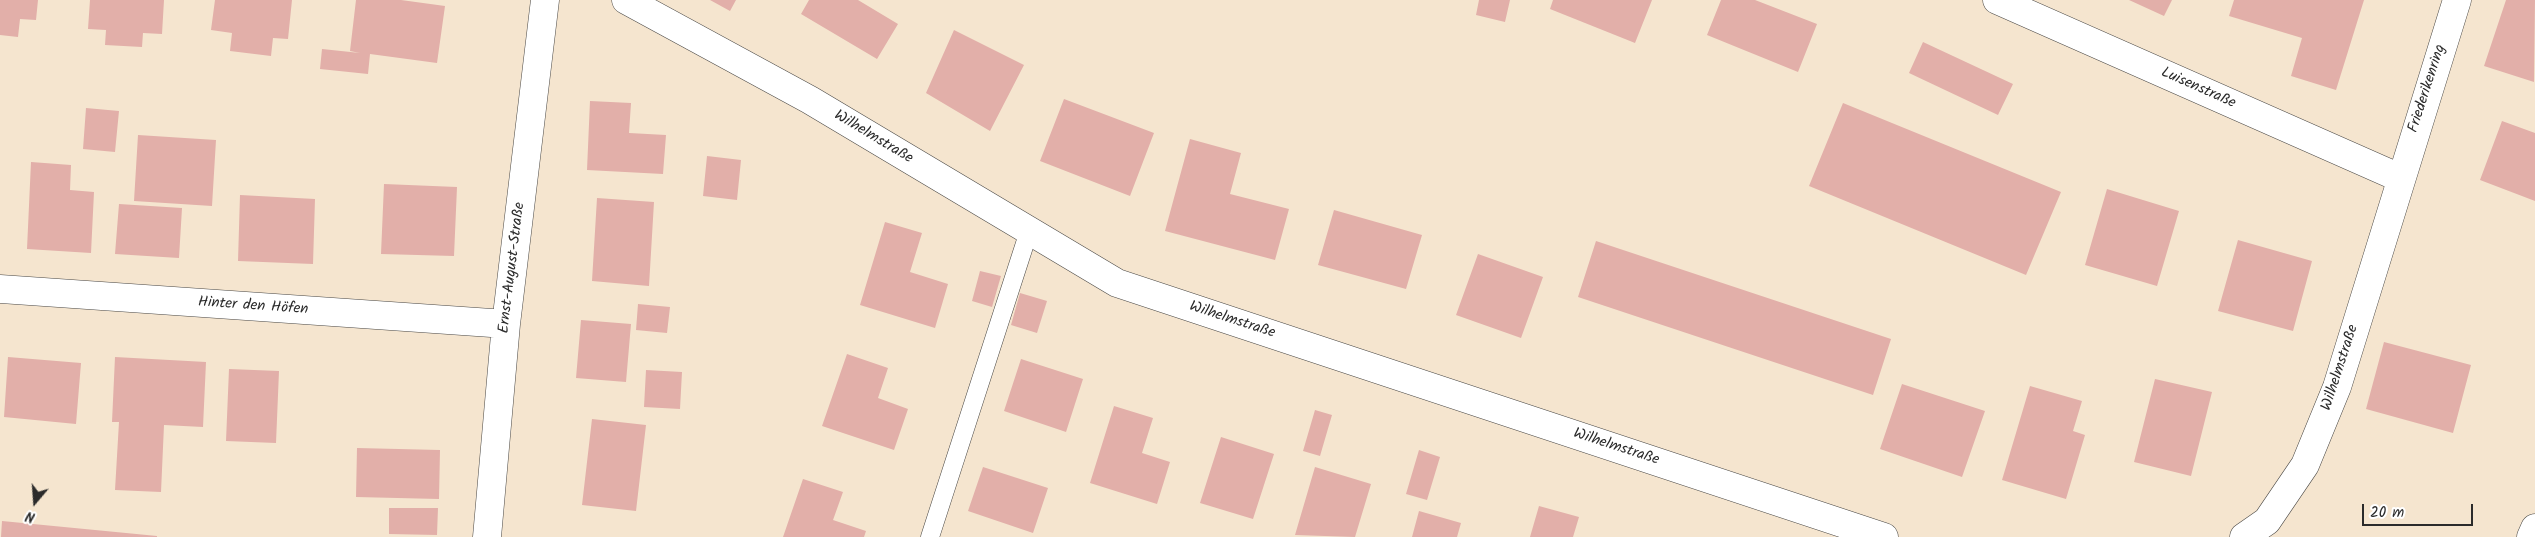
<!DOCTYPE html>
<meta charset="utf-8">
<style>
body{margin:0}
#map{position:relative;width:2535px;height:537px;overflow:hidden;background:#f5e5cf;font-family:Kalam,sans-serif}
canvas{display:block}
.north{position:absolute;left:10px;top:477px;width:50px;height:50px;-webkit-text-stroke:4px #fff;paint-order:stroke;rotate:198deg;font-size:14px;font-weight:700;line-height:20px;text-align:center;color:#2b2b2b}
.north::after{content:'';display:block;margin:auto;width:18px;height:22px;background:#2b2b2b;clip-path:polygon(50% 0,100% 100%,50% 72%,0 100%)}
.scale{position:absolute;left:2362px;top:504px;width:111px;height:22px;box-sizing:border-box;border:2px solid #2b2b2b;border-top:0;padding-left:6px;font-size:15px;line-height:18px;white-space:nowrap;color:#2b2b2b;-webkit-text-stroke:4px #fff;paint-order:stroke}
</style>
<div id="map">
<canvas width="2535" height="537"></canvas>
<div class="north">N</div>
<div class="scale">20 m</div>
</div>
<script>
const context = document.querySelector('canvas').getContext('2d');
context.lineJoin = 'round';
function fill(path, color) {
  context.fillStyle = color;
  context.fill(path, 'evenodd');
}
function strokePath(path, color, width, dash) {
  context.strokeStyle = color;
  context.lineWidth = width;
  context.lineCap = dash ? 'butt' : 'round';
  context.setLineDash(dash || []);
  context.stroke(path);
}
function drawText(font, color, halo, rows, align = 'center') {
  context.font = font + ' Kalam,sans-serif';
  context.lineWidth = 4;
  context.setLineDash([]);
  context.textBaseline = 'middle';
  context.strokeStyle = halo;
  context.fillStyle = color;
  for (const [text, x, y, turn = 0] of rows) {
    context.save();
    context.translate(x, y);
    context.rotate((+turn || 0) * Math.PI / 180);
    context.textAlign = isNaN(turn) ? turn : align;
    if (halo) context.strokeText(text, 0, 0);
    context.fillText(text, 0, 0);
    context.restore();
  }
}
fill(new Path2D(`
 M0 0H38L36 20 20 19 18 37 0 35Z
 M90 0H164L162 34 143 33 142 47 105 45 106 30 88 29Z
 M215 0H292L288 39 273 38 271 56 230 51 232 33 211 30Z
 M356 0H401L445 6 437 63 370 54 368 74 320 69 322 49 360 53 350 51Z
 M710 0H736L730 11Z
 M809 0H858L898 24 877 59 801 14Z
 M1479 0H1510L1505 22 1476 15Z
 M1553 0H1652L1635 43 1550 9Z
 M1721 0H1755L1817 24 1798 72 1707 35Z
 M2129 0H2172L2164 16Z
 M2234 0H2364L2336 90 2291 76 2302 38 2229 16Z
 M2506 0H2535L2534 82 2484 66Z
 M954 30 1024 65 990 131 926 93Z
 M1923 42 2013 84 1998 115 1909 73Z
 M1064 99 1154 133 1130 196 1040 161Z
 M590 101 631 103 629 133 666 135 663 174 587 170Z
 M1843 103 2061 192 2026 275 1809 186Z
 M86 108 119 111 115 152 83 149Z
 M2502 121 2535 133V201L2480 180Z
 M138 135 216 140 212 206 134 201Z
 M1190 139 1241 153 1230 194 1289 209 1275 260 1165 231Z
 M707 156 741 160 737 200 703 196Z
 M31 162 71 165 70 190 94 192 91 253 27 249Z
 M384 184 457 187 454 256 381 254Z
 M2107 189 2179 211 2157 286 2085 265Z
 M240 195 315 199 313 264 238 261Z
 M597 198 654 202 649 286 592 281Z
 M119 204 182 208 179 258 115 254Z
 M1334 210 1422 235 1406 289 1318 265Z
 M885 222 922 233 910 272 948 284 935 328 860 305Z
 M2238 240 2312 261 2293 331 2218 311Z
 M1596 241 1891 339 1873 395 1578 297Z
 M1478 254 1543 277 1521 338 1456 315Z
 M980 271 1001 276 992 307 972 301Z
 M1020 293 1047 301 1037 333 1011 325Z
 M638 304 670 307 667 333 636 330Z
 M581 320 631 324 626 382 576 378Z
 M2384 342 2471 365 2453 433 2366 409Z
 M847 354 888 368 878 398 908 409 894 450 822 426Z
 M8 357 81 363 76 424 4 417Z
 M115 357 206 362 203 427 164 425 161 492 115 490 119 422H112Z
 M1021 359 1083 379 1066 432 1004 411Z
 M229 369 279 371 276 443 226 441Z
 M646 370 682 372 680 409 644 407Z
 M2155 379 2212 392 2191 476 2134 462Z
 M1902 384 1985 411 1962 477 1880 449Z
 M2030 386 2082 401 2073 431 2085 435 2066 499 2002 480Z
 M1114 406 1153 418 1142 453 1170 462 1157 504 1090 483Z
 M1315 410 1332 415 1320 456 1303 451Z
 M592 419 646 425 636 511 582 505Z
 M1221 437 1274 454 1253 519 1200 503Z
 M357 448 440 450 439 499 356 497Z
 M1419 450 1440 457 1427 500 1406 494Z
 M983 467 1048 488 1033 533 968 511Z
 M1315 467 1371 484 1355 537 1295 535Z
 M803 479 843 492 833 520 866 531 864 537H783Z
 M1539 506 1579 517 1573 537H1530Z
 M389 508H438L437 535 389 534Z
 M1419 511 1461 523 1457 537H1412Z
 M2 521 157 536V537H1Z`), '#e2afa9');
const service = new Path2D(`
 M930 537 1029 231`);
const minor = new Path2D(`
 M626 0 810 100 1117 283 1884 537
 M1997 0 2400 178
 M0 289 506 324
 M487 537 506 324 545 0
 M2244 537 2267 521 2305 465 2337 387 2457 0
 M2531 537 2535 528`);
strokePath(service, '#494744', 19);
strokePath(minor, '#494744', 29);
strokePath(service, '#fff', 18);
strokePath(minor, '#fff', 28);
drawText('15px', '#2b2b2b', '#fff', [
 ["Luisenstraße",2198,89,24],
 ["Friederikenring",2428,89,-72],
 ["Wilhelmstraße",873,138,31],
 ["Ernst-August-Straße",513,268,-83],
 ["Hinter den Höfen",253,307,4],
 ["Wilhelmstraße",1232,321,18],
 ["Wilhelmstraße",2341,368,-72],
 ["Wilhelmstraße",1616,448,18]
]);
</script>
